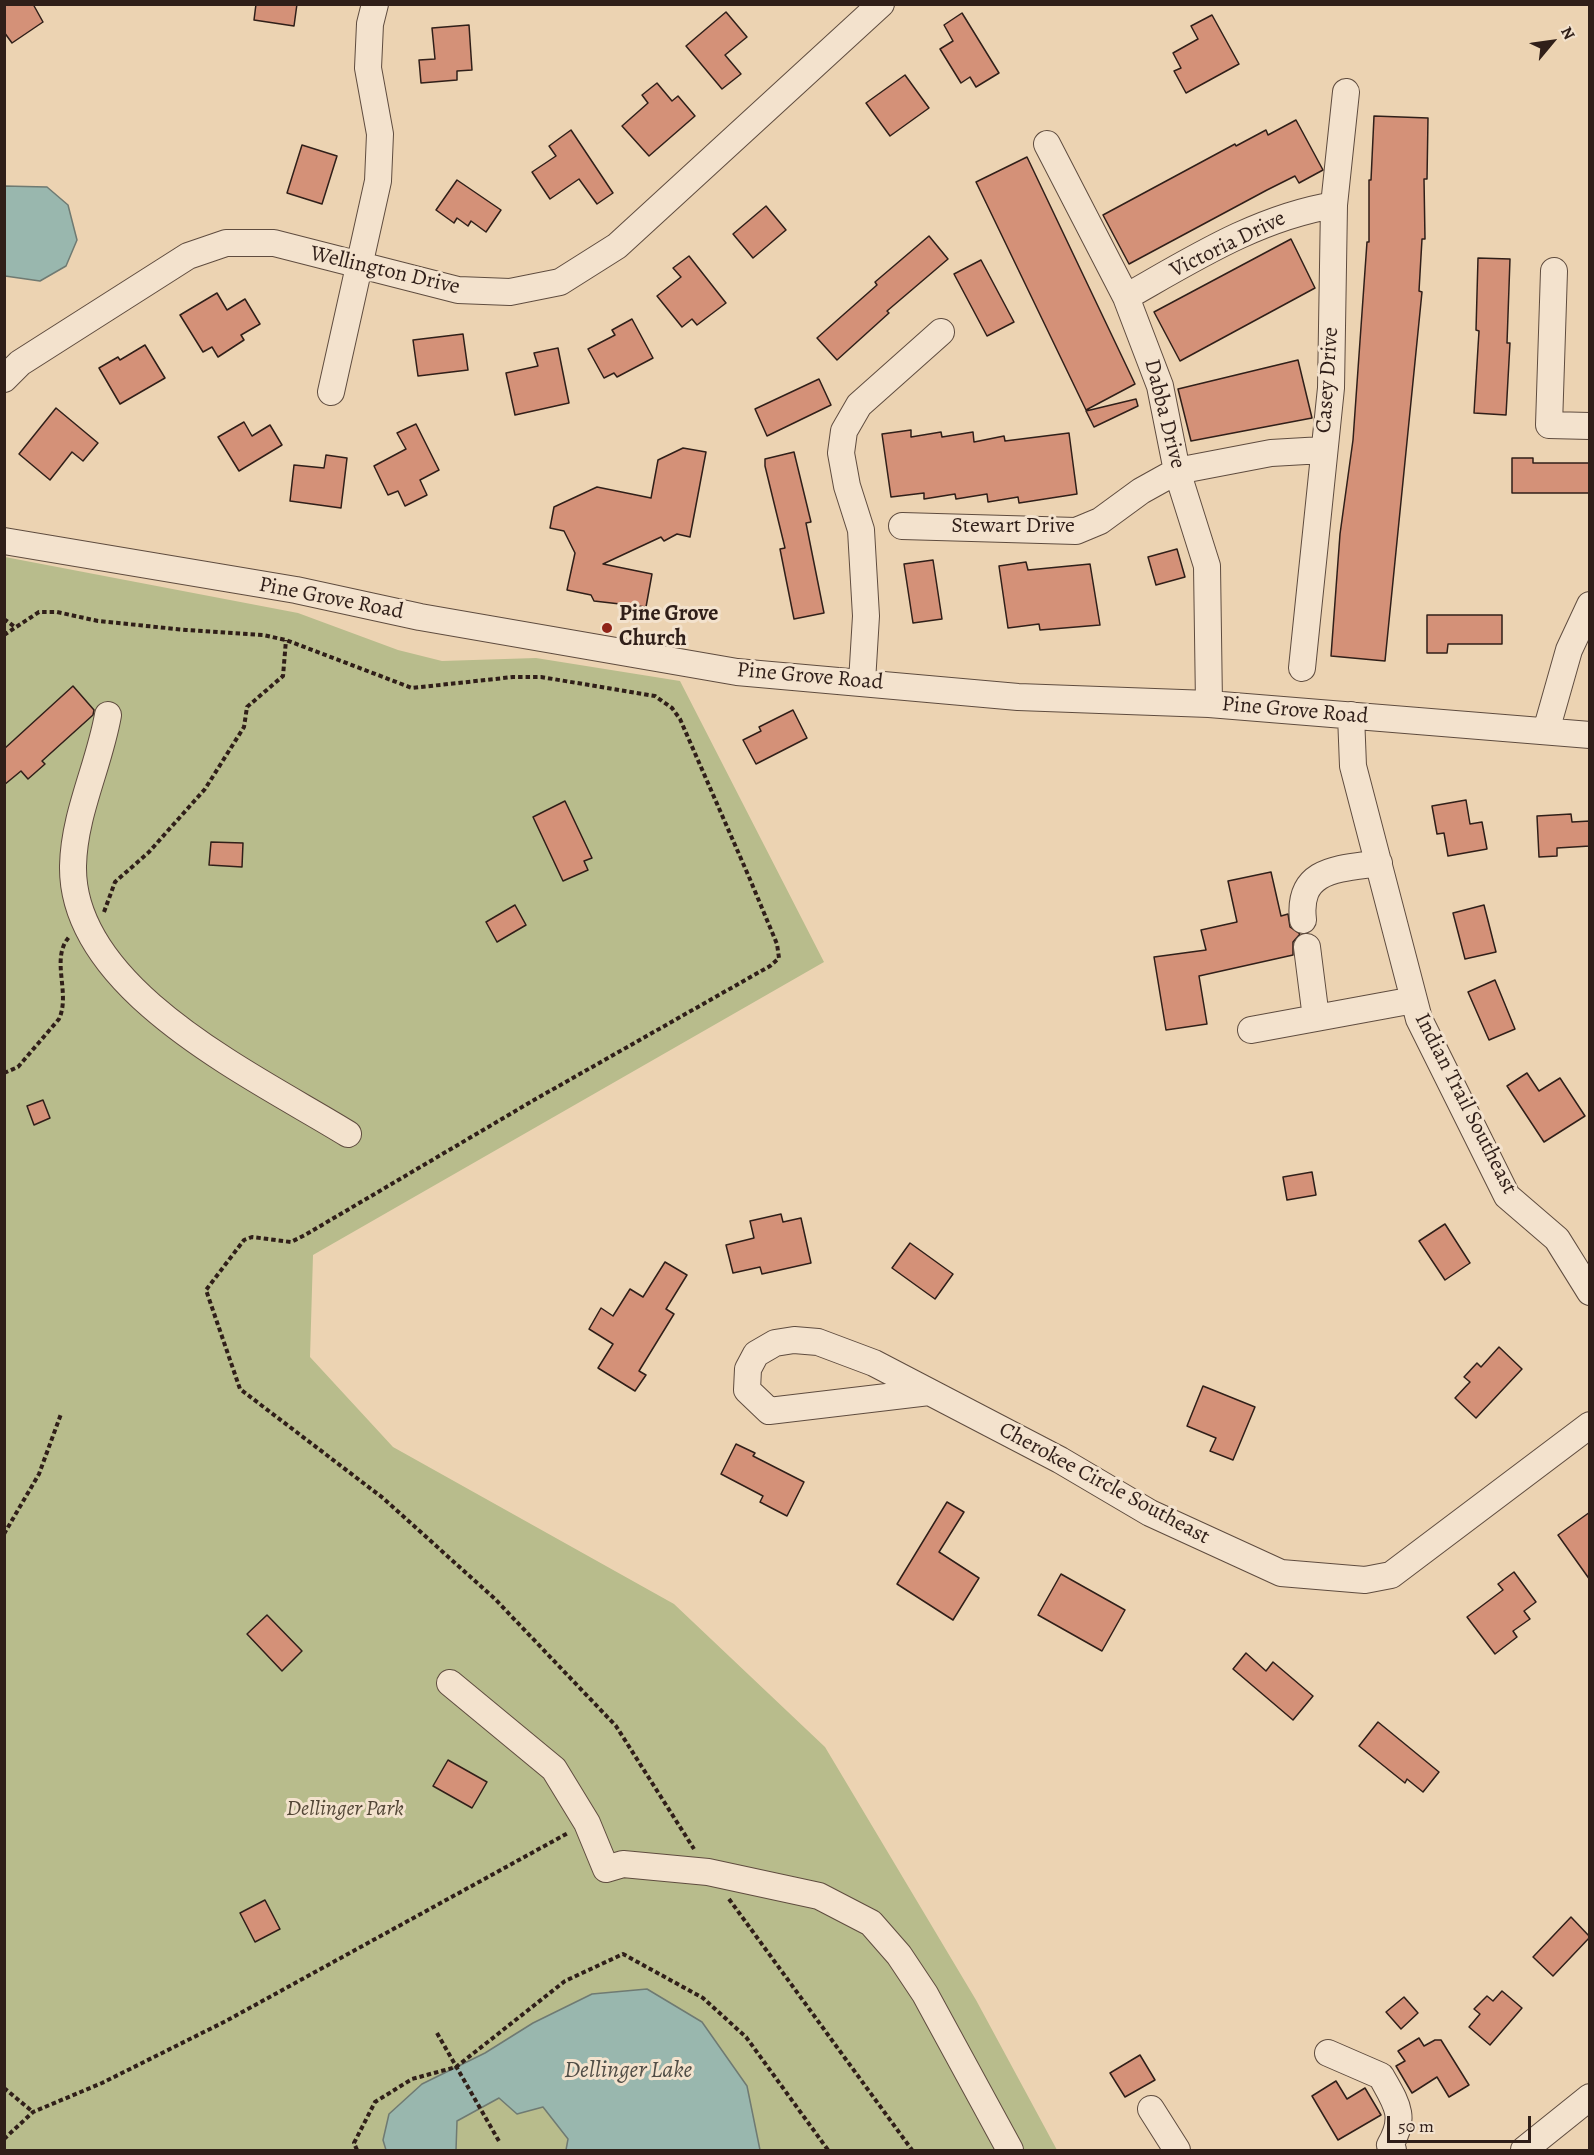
<!DOCTYPE html>
<style>
body{margin:0}
#map{position:relative;width:1594px;height:2155px;overflow:hidden;background:#ecd3b2;font-family:Alegreya,serif}
canvas{display:block}
.frame{position:absolute;inset:0;border:6px solid #301f19;pointer-events:none}
.north{position:absolute;left:1522px;top:12px;width:60px;height:60px;-webkit-text-stroke:4px #f3e2cd;paint-order:stroke;rotate:61deg;font-size:16px;font-weight:700;line-height:24px;text-align:center;color:#301f19}
.north::after{content:'';display:block;margin:auto;width:21px;height:27px;background:#301f19;clip-path:polygon(50% 0,100% 100%,50% 72%,0 100%)}
.scale{position:absolute;left:1387px;top:2116px;width:144px;height:27px;box-sizing:border-box;border:3px solid #301f19;border-top:0;padding-left:8px;font-size:18px;line-height:21px;white-space:nowrap;color:#301f19;-webkit-text-stroke:4px #f3e2cd;paint-order:stroke}
</style>
<div id="map">
<canvas width="1594" height="2155"></canvas>
<div class="frame"></div>
<div class="north">N</div>
<div class="scale">50 m</div>
</div>
<script>
const context = document.querySelector('canvas').getContext('2d');
context.lineJoin = 'round';
function fill(path, color) {
  context.fillStyle = color;
  context.fill(path, 'evenodd');
}
function strokePath(path, color, width, dash) {
  context.strokeStyle = color;
  context.lineWidth = width;
  context.lineCap = dash ? 'butt' : 'round';
  context.setLineDash(dash || []);
  context.stroke(path);
}
function drawText(font, color, halo, rows, align = 'center') {
  context.font = font + ' Alegreya,serif';
  context.lineWidth = 6;
  context.setLineDash([]);
  context.textBaseline = 'middle';
  context.strokeStyle = halo;
  context.fillStyle = color;
  for (const [text, x, y, turn = 0] of rows) {
    context.save();
    context.translate(x, y);
    context.rotate((+turn || 0) * Math.PI / 180);
    context.textAlign = isNaN(turn) ? turn : align;
    if (halo) context.strokeText(text, 0, 0);
    context.fillText(text, 0, 0);
    context.restore();
  }
}
fill(new Path2D(`
 M5 557 298 613 398 650 442 661 536 658 680 681 824 962 313 1255 310 1357 393 1447 674 1604 825 1747 976 2000 1057 2150H5Z`), '#b8bc8c');
const water = new Path2D(`
 M4 186 47 187 68 205 77 240 66 266 40 281 5 276Z
 M647 1989 702 2022 747 2086 760 2150H566L568 2139 543 2107 517 2114 499 2098 457 2121 456 2150H386L383 2140 389 2114 422 2084 485 2053 533 2023 592 1994Z`);
fill(water, '#99b7ae');
strokePath(water, '#6f7a72', 1.5);
const building = new Path2D(`
 M4 4H33L43 22 12 43 4 32Z
 M256 4H297L294 26 254 20Z
 M726 12 747 37 725 55 741 74 722 89 686 46Z
 M962 13 999 73 976 87 970 77 961 83 940 49 953 41 944 25Z
 M1212 15 1239 64 1186 93 1174 71 1181 68 1173 53 1198 39 1191 26Z
 M469 25 472 70 457 71V80L421 83 419 60 435 59 432 28Z
 M905 75 929 108 890 136 866 103Z
 M657 83 672 101 678 96 695 116 649 156 622 126 648 103 642 95Z
 M1374 116 1428 118 1427 179H1424L1425 239H1422L1419 291 1422 292 1385 661 1331 656 1340 534 1353 440 1367 242H1369V180H1371Z
 M1296 120 1323 170 1299 183 1295 176 1267 190 1129 264 1103 215 1235 144 1236 146 1266 130 1268 135Z
 M571 130 613 193 597 204 579 179 550 199 532 172 556 156 549 146Z
 M302 145 337 156 322 204 287 193Z
 M1027 157 1135 384 1086 410 976 182Z
 M457 180 501 210 486 232 471 221 468 226 457 218 454 223 436 210Z
 M766 206 786 230 753 258 733 234Z
 M929 236 948 259 887 311 889 313 837 360 817 338 877 285 875 282Z
 M1291 239 1315 288 1180 361 1154 312Z
 M689 256 726 303 697 325 692 319 682 327 657 296 681 277 673 268Z
 M1478 258 1510 259 1507 343H1510L1506 415 1474 413 1479 331 1476 330Z
 M981 260 1014 322 987 336 954 274Z
 M217 293 227 310 245 299 260 324 241 335 244 340 218 357 212 347 203 352 180 315Z
 M632 319 653 358 617 377 614 373 604 378 588 349 615 335 612 330Z
 M463 334 468 370 418 376 413 340Z
 M145 345 165 378 120 404 99 368 118 357 120 360Z
 M558 348 569 403 515 415 506 373 538 366 534 353Z
 M1298 360 1312 418 1191 441 1178 389Z
 M819 379 831 405 767 436 755 409Z
 M1136 399 1138 406 1094 427 1086 411Z
 M56 408 98 443 83 461 72 452 50 480 19 454Z
 M244 422 252 436 270 425 282 445 239 471 218 437Z
 M416 424 439 470 420 480 427 495 405 506 398 491 388 495 374 466 406 449 397 433Z
 M911 430V437L941 432 942 437 973 432 974 442 1004 436 1005 441 1069 433 1077 494 1019 503 1018 497 988 502 987 494 956 499 955 494 924 499V493L891 497 882 434Z
 M683 448 706 452 690 537 677 534 664 541 661 537 603 564 652 574 646 607 594 601 591 595 567 590 575 553 564 531 550 528 554 507 597 487 651 498 658 460Z
 M794 452 811 522 806 523 824 613 794 619 780 549 785 548 765 466V459Z
 M326 455 347 458 341 508 290 501 294 465 324 468Z
 M1512 458H1533V463H1590V493H1512Z
 M1177 549 1185 577 1156 585 1148 557Z
 M933 560 942 619 913 623 904 564Z
 M1026 562 1028 570 1090 564 1100 625 1040 630 1039 624 1008 628 999 566Z
 M1427 615H1502V644H1448L1447 653H1427Z
 M73 686 94 710 93 715 42 761 45 764 28 779 21 771 4 785V749Z
 M793 710 807 738 756 764 743 740 761 731 759 727Z
 M1466 800 1470 824 1482 822 1487 849 1448 856 1444 833 1437 834 1432 806Z
 M565 801 592 858 584 861 588 870 563 881 533 817Z
 M1571 814 1572 822 1590 821V846L1557 848V856L1539 857 1537 816Z
 M211 842 243 843 242 867 209 865Z
 M1271 872 1281 916 1288 914 1290 927 1300 934 1293 942V955L1199 976 1207 1024 1166 1030 1154 957 1206 950 1201 930 1237 922 1228 881Z
 M515 905 526 925 497 942 486 922Z
 M1484 905 1496 952 1465 959 1453 913Z
 M1495 980 1515 1029 1489 1040 1468 992Z
 M1527 1073 1539 1091 1560 1078 1585 1116 1544 1142 1507 1086Z
 M43 1100 50 1118 34 1125 27 1106Z
 M1312 1172 1316 1195 1287 1200 1283 1177Z
 M781 1214 783 1222 801 1218 811 1263 762 1274 760 1267 733 1273 726 1245 754 1238 750 1221Z
 M1445 1224 1470 1263 1445 1280 1419 1241Z
 M910 1243 953 1274 935 1299 892 1268Z
 M665 1262 687 1275 666 1309 674 1314 639 1371 646 1375 635 1391 598 1368 613 1344 589 1329 601 1308 613 1316 630 1289 643 1297Z
 M1499 1347 1522 1369 1476 1418 1455 1398 1470 1382 1464 1377 1477 1363 1481 1367Z
 M1203 1386 1255 1407 1233 1460 1210 1451 1216 1438 1187 1426Z
 M736 1444 755 1453 753 1456 804 1482 787 1516 760 1502 763 1496 721 1474Z
 M947 1502 964 1512 939 1552 979 1578 953 1620 897 1584Z
 M1590 1512V1580L1558 1535Z
 M1514 1572 1536 1602 1524 1611 1530 1619 1513 1631 1517 1637 1495 1654 1467 1617 1503 1590 1498 1584Z
 M1061 1574 1125 1610 1102 1651 1038 1615Z
 M267 1615 302 1651 282 1671 247 1634Z
 M1246 1653 1266 1671 1273 1662 1313 1696 1293 1720 1233 1669Z
 M1378 1722 1439 1772 1423 1792 1407 1779 1405 1783 1359 1746Z
 M448 1760 487 1782 472 1808 433 1786Z
 M265 1900 280 1929 255 1942 240 1913Z
 M1571 1917 1590 1937 1553 1976 1533 1957Z
 M1502 1991 1522 2008 1490 2045 1469 2027 1480 2014 1474 2009 1487 1996 1493 2001Z
 M1404 1997 1418 2013 1401 2029 1386 2012Z
 M1419 2038 1424 2046 1435 2040H1441L1469 2085 1449 2097 1437 2077 1412 2093 1396 2066 1405 2061 1398 2051Z
 M1140 2055 1155 2080 1125 2097 1110 2073Z
 M1336 2081 1347 2099 1365 2088 1381 2115 1338 2140 1312 2096Z`);
fill(building, '#d49178');
strokePath(building, '#301f19', 1.5);
const minor = new Path2D(`
 M1047 144 1126 297 1160 386 1177 471 1207 566 1209 704
 M1554 271 1549 425 1590 426
 M1126 297C1193 259 1257 218 1334 205
 M4 379 20 363 188 256 226 243H274L458 290 510 292 560 282 617 246 881 4
 M331 392 378 181 380 134 368 68 370 24 375 4
 M902 526 1076 531 1100 521 1141 491 1177 471 1271 453 1323 450
 M4 541 296 590 420 617 737 672 1018 697 1209 704 1590 735
 M1302 668 1331 388 1334 205 1346 92
 M862 682 866 616 861 530 847 486 841 453 844 431 859 405 941 332
 M108 715C99 766 74 814 73 866 71 991 256 1077 348 1134
 M1351 715 1353 766 1419 1019 1507 1196 1557 1239 1590 1292
 M1546 731 1569 650 1590 605
 M1303 920C1297 868 1339 869 1379 863
 M1307 947 1316 1018
 M1251 1030 1414 1000
 M929 1392 769 1411 747 1390 748 1369 756 1354 775 1343 794 1340 818 1342 874 1363 1060 1460 1150 1513 1281 1573 1365 1580 1391 1575 1590 1425
 M450 1683 554 1769 587 1823 606 1869 623 1864 708 1872 819 1896 871 1923 899 1955 925 1994 1010 2150
 M1328 2053 1381 2076C1396 2103 1407 2116 1390 2145L1393 2150
 M1151 2109 1177 2150
 M1524 2150 1590 2097`);
strokePath(minor, '#5f4c3f', 28);
strokePath(new Path2D(`
 M4 619 15 627
 M4 635 39 612H57L98 621 186 630 263 635 286 640 412 688 513 677H541L655 696 672 708 680 719 749 877 777 944 779 958 770 966 534 1100 305 1235 291 1242 252 1237 244 1240 206 1290 240 1389 383 1498 495 1599 616 1726 694 1849
 M104 912 115 882 149 852 205 789 244 727 247 707 283 676 286 640
 M4 1073 18 1067 59 1019C71 993 50 959 69 937
 M4 1534 39 1474 61 1414
 M729 1899 912 2150
 M437 2033 500 2143
 M4 2088 33 2112
 M4 2139 33 2112 102 2083 226 2021 568 1833
 M357 2150 354 2143 375 2102 412 2079 456 2067 565 1981 623 1954 703 1998 746 2037 828 2150`), '#301f19', 4, [4.5, 3]);
strokePath(minor, '#f3e2cd', 26);
for (const [x, y, r, color] of [
 [607,628,6,"#8f2418"]
]) {
  const dot = new Path2D();
  dot.arc(x, y, r, 0, 2 * Math.PI);
  context.fillStyle = color;
  context.fill(dot);
  strokePath(dot, '#f3e2cd', 2);
}
drawText('22px', '#301f19', '#f3e2cd', [
 ["Victoria Drive",1228,245,-26],
 ["Wellington Drive",385,271,13],
 ["Casey Drive",1328,380,-86],
 ["Dabba Drive",1164,414,76],
 ["Stewart Drive",1013,527],
 ["Pine Grove Road",331,599,11],
 ["Pine Grove Road",810,677,5],
 ["Pine Grove Road",1295,711,5],
 ["Indian Trail Southeast",1465,1104,63],
 ["Cherokee Circle Southeast",1104,1484,28]
]);
drawText('bold 22px', '#301f19', '#f3e2cd', [
 ["Pine Grove",619,615],
 ["Church",619,640]
], 'left');
drawText('italic 22px', '#524636', '#f3e2cd', [
 ["Dellinger Park",345,1810]
]);
drawText('italic 24px', '#504d46', '#f3e2cd', [
 ["Dellinger Lake",628,2071]
]);
</script>
